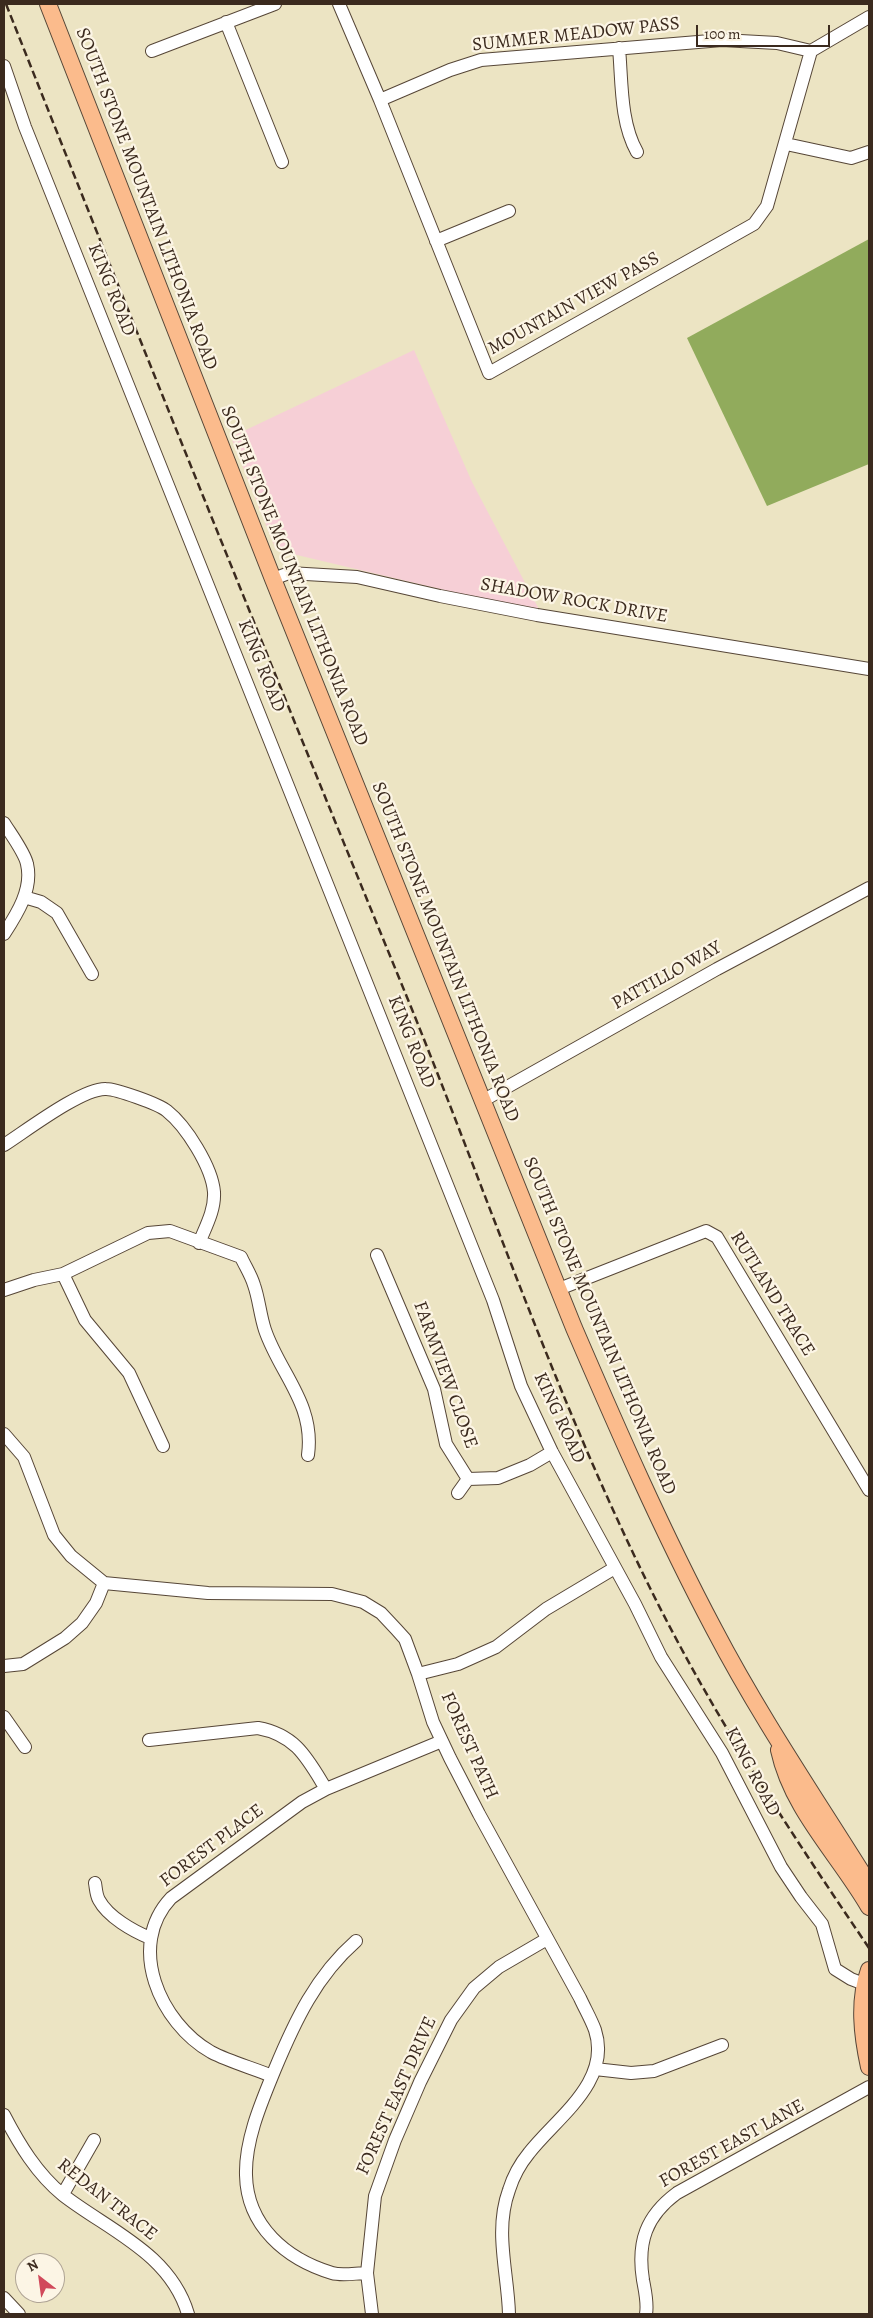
<!DOCTYPE html>
<style>
body{margin:0}
#map{position:relative;width:873px;height:2318px;overflow:hidden;background:#ece4c3;font-family:Alegreya,serif}
canvas{display:block}
.frame{position:absolute;inset:0;border:5px solid #3b2a1e;pointer-events:none}
.north{position:absolute;left:15px;top:2253px;width:50px;height:50px;box-sizing:border-box;background:#fcf5e5;border:1px solid #afa495;border-radius:50%;rotate:330deg;font-size:14px;font-weight:700;line-height:20px;text-align:center;color:#3b2a1e}
.north::after{content:'';display:block;margin:auto;width:18px;height:22px;background:#d1495b;clip-path:polygon(50% 0,100% 100%,50% 72%,0 100%)}
.scale{position:absolute;left:696px;top:25px;width:134px;height:22px;box-sizing:border-box;border:2px solid #3b2a1e;border-top:0;padding-left:6px;font-size:15px;line-height:18px;white-space:nowrap;color:#3b2a1e;-webkit-text-stroke:4px #fcf5e5;paint-order:stroke}
</style>
<div id="map">
<canvas width="873" height="2318"></canvas>
<div class="frame"></div>
<div class="north">N</div>
<div class="scale">100 m</div>
</div>
<script>
const context = document.querySelector('canvas').getContext('2d');
context.lineJoin = 'round';
function fill(path, color) {
  context.fillStyle = color;
  context.fill(path, 'evenodd');
}
function strokePath(path, color, width, dash) {
  context.strokeStyle = color;
  context.lineWidth = width;
  context.lineCap = dash ? 'butt' : 'round';
  context.setLineDash(dash || []);
  context.stroke(path);
}
function drawText(font, color, halo, rows, align = 'center') {
  context.font = font + ' Alegreya,serif';
  context.lineWidth = 4.5;
  context.setLineDash([]);
  context.textBaseline = 'middle';
  context.strokeStyle = halo;
  context.fillStyle = color;
  for (const [text, x, y, turn = 0] of rows) {
    context.save();
    context.translate(x, y);
    context.rotate((+turn || 0) * Math.PI / 180);
    context.textAlign = isNaN(turn) ? turn : align;
    if (halo) context.strokeText(text, 0, 0);
    context.fillText(text, 0, 0);
    context.restore();
  }
}
fill(new Path2D(`
 M414 350 472 482 541 613 276 550 231 437Z`), '#f6cfd6');
fill(new Path2D(`
 M869 239V464L767 506 687 338Z`), '#91ab5c');
const minor = new Path2D(`
 M339 4 380 100 489 373 754 224 767 206 811 51 869 17
 M226 22 282 162
 M619 48C622 81 620 122 637 152
 M152 51 275 4
 M4 66 25 127 493 1300 521 1386 552 1452 635 1604 661 1657 722 1753 781 1867 801 1897 822 1924 835 1969 851 1979 864 1984
 M380 100 450 70 481 60 722 40 777 43 811 51
 M786 144 851 158 869 152
 M436 241 509 211
 M273 579 289 573 357 577 440 596 537 615 869 669
 M4 823C10 833 25 853 27 864 33 889 17 914 4 934
 M24 897 41 902 57 913 92 974
 M484 1100 717 969 869 888
 M4 1145C26 1131 82 1088 106 1089 116 1089 159 1104 167 1111 186 1126 212 1167 214 1192 215 1210 206 1226 199 1243
 M377 1255 434 1389 446 1444 468 1479
 M63 1274 85 1320 129 1373 163 1446
 M559 1289 706 1231 717 1237 869 1490
 M4 1290 34 1280 63 1274 148 1233 170 1231 241 1257C245 1266 251 1275 254 1285 259 1299 260 1315 265 1330 280 1374 315 1404 308 1455
 M4 1434 24 1457 54 1535 71 1556 104 1583 208 1593 332 1594 363 1602 381 1613 396 1629 405 1639 418 1674 433 1722 450 1758 479 1814 580 1998C585 2009 591 2019 595 2030 612 2082 556 2118 529 2153 520 2164 513 2177 509 2190 494 2231 508 2273 509 2314
 M468 1479 498 1478 530 1465 552 1452
 M458 1493 468 1479
 M4 1666 23 1664 65 1638 82 1623 96 1603 104 1583
 M418 1674 458 1664 496 1647 546 1609 613 1569
 M4 1717 25 1747
 M149 1740 258 1728C296 1735 307 1758 326 1789
 M95 1883C96 1888 96 1895 99 1900 108 1917 133 1931 150 1938
 M356 1941C316 1976 295 2021 275 2069 262 2101 245 2139 246 2175 247 2226 286 2259 332 2273 342 2276 356 2273 367 2273
 M595 2069 631 2073 654 2071 722 2045
 M272 2076C253 2068 230 2062 211 2052 160 2023 126 1946 171 1898L302 1802 326 1789 442 1741
 M4 2115C19 2144 37 2174 63 2195 108 2230 170 2253 188 2314
 M63 2194 94 2140
 M4 2298 19 2314
 M372 2314 367 2273 375 2196 395 2140 420 2082 451 2020 474 1988 499 1967 547 1939
 M646 2314C648 2303 645 2291 643 2280 637 2242 646 2216 677 2193L869 2087`);
const major = new Path2D(`
 M48 4 273 579 574 1328C618 1430 662 1531 714 1629 760 1717 816 1799 869 1884
 M779 1750C792 1810 839 1855 869 1907
 M869 1970C858 2001 862 2035 869 2067`);
strokePath(minor, '#564637', 14);
strokePath(major, '#564637', 18);
strokePath(minor, '#fff', 12);
strokePath(major, '#fbbb8c', 16);
strokePath(new Path2D(`
 M6 4C139 339 274 673 411 1007 490 1202 558 1403 652 1592 714 1717 791 1833 869 1948`), '#3b2a1e', 2.5, [8, 4]);
drawText('19px', '#3b2a1e', '#fcf5e5', [
 ["SUMMER MEADOW PASS",576,35,-6],
 ["SOUTH STONE MOUNTAIN LITHONIA ROAD",146,199,69],
 ["KING ROAD",111,290,68],
 ["MOUNTAIN VIEW PASS",574,304,-29],
 ["SOUTH STONE MOUNTAIN LITHONIA ROAD",294,576,68],
 ["SHADOW ROCK DRIVE",574,601,10],
 ["KING ROAD",261,666,68],
 ["SOUTH STONE MOUNTAIN LITHONIA ROAD",445,952,68],
 ["PATTILLO WAY",667,976,-29],
 ["KING ROAD",411,1042,68],
 ["RUTLAND TRACE",772,1294,58],
 ["SOUTH STONE MOUNTAIN LITHONIA ROAD",599,1326,67],
 ["FARMVIEW CLOSE",445,1375,70],
 ["KING ROAD",559,1418,65],
 ["FOREST PATH",469,1746,66],
 ["KING ROAD",752,1772,62],
 ["FOREST PLACE",212,1846,-37],
 ["FOREST EAST DRIVE",397,2096,-66],
 ["FOREST EAST LANE",732,2144,-29],
 ["REDAN TRACE",107,2200,38]
]);
</script>
